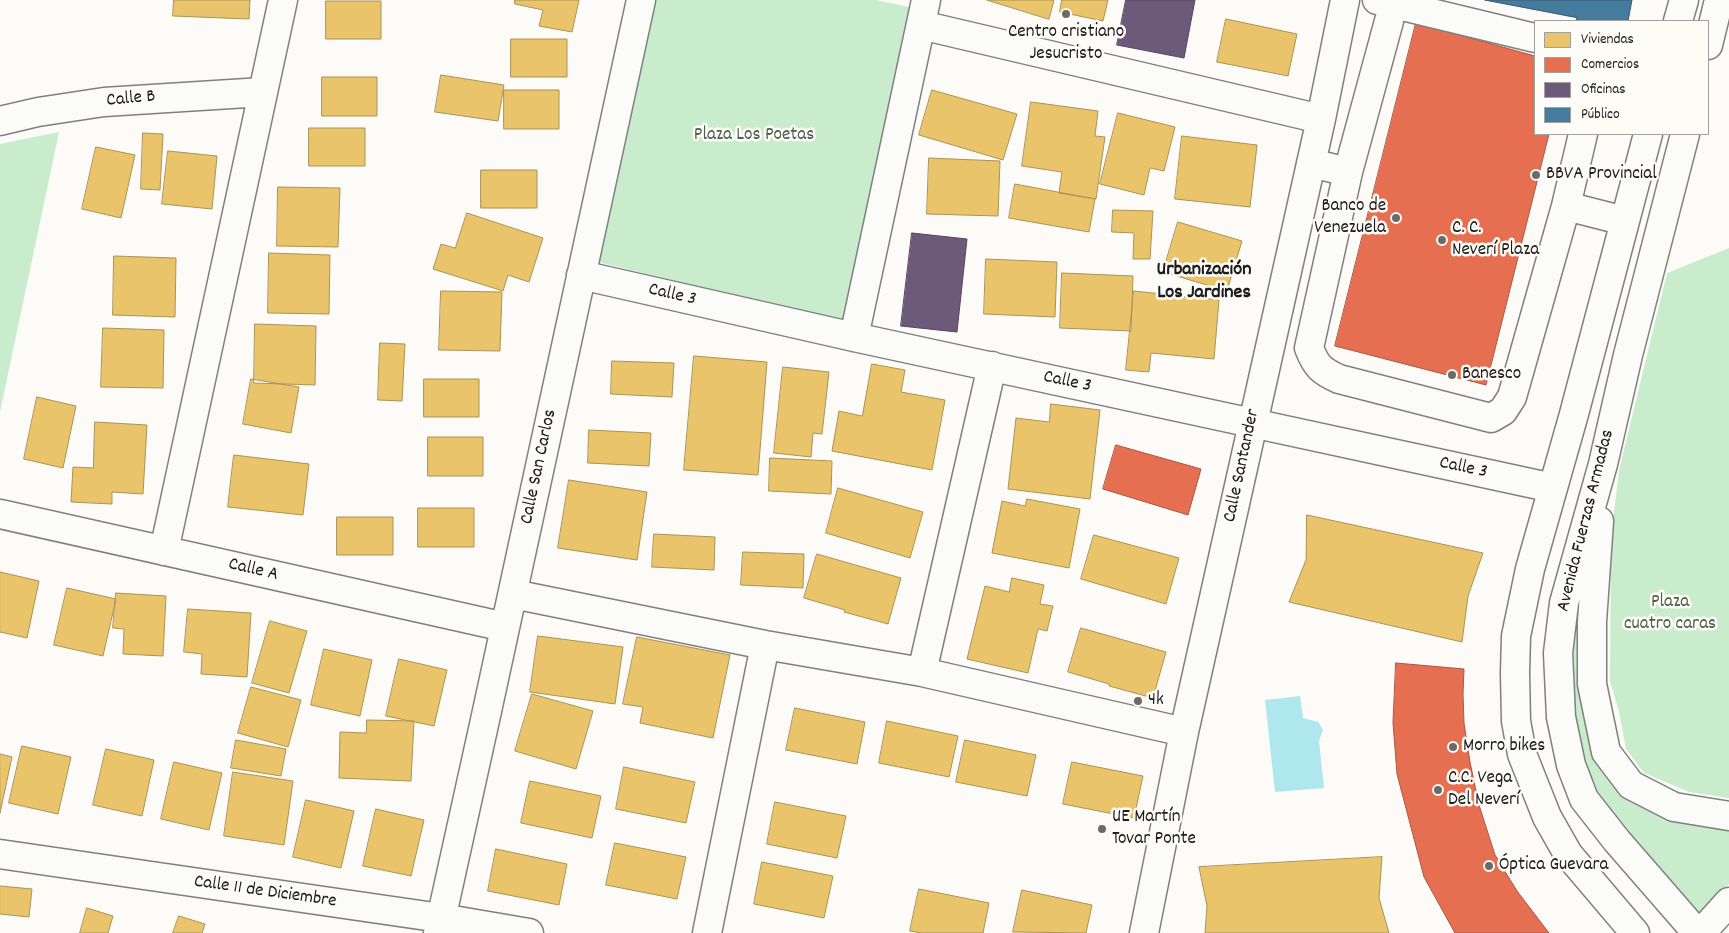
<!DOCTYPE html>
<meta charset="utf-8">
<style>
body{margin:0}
#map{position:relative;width:1729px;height:933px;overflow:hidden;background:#fcfbf8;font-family:Dekko,sans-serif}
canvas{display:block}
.legend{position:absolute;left:1534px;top:20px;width:175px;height:115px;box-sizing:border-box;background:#fdfcf7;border:1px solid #a3a29f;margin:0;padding:6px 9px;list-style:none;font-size:15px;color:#1c1c1c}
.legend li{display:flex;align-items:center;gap:10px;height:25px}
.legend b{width:25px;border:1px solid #a3a29f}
</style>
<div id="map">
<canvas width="1729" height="933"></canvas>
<ul class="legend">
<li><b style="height:14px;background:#e9c46a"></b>Viviendas</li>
<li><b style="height:14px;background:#e76f51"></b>Comercios</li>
<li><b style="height:14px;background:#6d597a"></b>Oficinas</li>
<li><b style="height:14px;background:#457b9d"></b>Público</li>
</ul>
</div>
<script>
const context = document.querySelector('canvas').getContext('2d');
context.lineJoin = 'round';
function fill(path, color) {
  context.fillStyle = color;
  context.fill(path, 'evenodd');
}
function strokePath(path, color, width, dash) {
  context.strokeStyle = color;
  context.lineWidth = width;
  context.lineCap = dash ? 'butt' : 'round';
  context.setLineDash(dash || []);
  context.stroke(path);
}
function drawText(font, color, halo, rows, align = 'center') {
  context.font = font + ' Dekko,sans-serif';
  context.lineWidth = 5;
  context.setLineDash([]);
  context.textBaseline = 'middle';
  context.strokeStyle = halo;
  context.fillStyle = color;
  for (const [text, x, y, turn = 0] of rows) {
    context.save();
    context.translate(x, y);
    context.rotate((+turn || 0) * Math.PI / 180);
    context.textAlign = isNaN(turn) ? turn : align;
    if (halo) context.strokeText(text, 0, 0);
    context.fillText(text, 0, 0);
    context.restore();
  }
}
fill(new Path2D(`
 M653 0H876L914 8 843 322 594 261Z
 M59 132 0 412V144Z
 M1729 248V798L1689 792 1644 773 1626 749 1619 712 1610 681 1611 537 1619 470 1667 273Z
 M1578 610 1579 638 1594 750 1729 825V884L1694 917 1597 799C1580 755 1570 707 1570 660 1570 643 1575 626 1578 610Z`), '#c9eccc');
fill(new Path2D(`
 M1300 696 1303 718 1318 722 1323 730 1319 741 1324 788 1275 792 1265 700Z`), '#aee7ee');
const homes = new Path2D(`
 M174 0H250L249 19 173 16Z
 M515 0H579L572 32 539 26 543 10 515 4Z
 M987 0H1054L1049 19Z
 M1062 0H1108L1103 21 1060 12Z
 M326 1H381V39H326Z
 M1226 19 1297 34 1288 76 1217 62Z
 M511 39H567V77H511Z
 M441 75 504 85 498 121 435 112Z
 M322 77H377V116H322Z
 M504 90H559V129H504Z
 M932 90 1017 114 1003 160 919 135Z
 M1031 102 1098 111 1095 136 1105 137 1096 199 1059 193 1062 172 1022 166Z
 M1118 113 1175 127 1164 171 1150 168 1144 195 1100 184Z
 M309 128H365V166H309Z
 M143 133 163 134 160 190 141 189Z
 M1182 136 1257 145 1250 207 1175 199Z
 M96 147 135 155 121 218 82 209Z
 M168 151 217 156 212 209 162 204Z
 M929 158 1000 161 998 216 927 214Z
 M481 170H537V208H481Z
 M1015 184 1095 199 1089 232 1009 218Z
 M278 187 340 188 338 247 277 246Z
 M1113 210 1153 211 1150 259H1133L1134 233 1112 232Z
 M467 213 543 238 529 282 508 275 503 291 433 269 441 244 455 248Z
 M1178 222 1242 241 1227 291 1163 272Z
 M269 253 330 255 329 314 268 313Z
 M114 256 176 258 175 317 113 315Z
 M986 259 1057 262 1055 317 984 314Z
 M1062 273 1133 276 1131 331 1060 328Z
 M441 291 502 292 500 351 439 350Z
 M1134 291 1219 300 1214 359 1151 353 1149 372 1126 370Z
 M255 324 316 326 315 385 254 383Z
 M103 328 164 330 163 388 101 387Z
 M380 343 405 344 402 401 378 400Z
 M694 356 767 362 758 475 684 470Z
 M612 361 674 363 672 397 611 394Z
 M872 364 905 370 901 392 945 400 932 470 832 451 839 411 862 416Z
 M783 367 829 372 822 434 813 433 811 457 774 453Z
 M251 379 299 387 291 433 243 424Z
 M424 379H479V417H424Z
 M37 397 76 406 63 468 24 459Z
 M1051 404 1100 410 1090 499 1008 489 1016 418 1049 422Z
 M95 422 147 425 143 494 112 492V504L71 502 73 467 93 468Z
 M589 430 651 433 649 466 588 463Z
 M428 437H483V476H428Z
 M234 455 309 464 303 515 228 507Z
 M770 458 832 461 831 494 769 491Z
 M569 480 647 492 637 560 558 548Z
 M838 488 923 512 910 558 826 533Z
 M1027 499 1080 509 1069 568 992 553 1002 501 1025 506Z
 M418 508H474V547H418Z
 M1307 515 1483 553 1468 596 1462 642 1289 602 1306 560Z
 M337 517H393V555H337Z
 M654 534 715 537 714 570 652 567Z
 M1094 535 1179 558 1166 604 1081 579Z
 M743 552 804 554 803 588 741 585Z
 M817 554 901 578 888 624 844 612 845 610 804 598Z
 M0 572 39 581 27 638 0 632Z
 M1012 578 1044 585 1040 604 1053 606 1047 631 1038 629 1028 673 967 659 985 586 1009 592Z
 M67 588 116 599 103 656 54 645Z
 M116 593 166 596 163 656 123 654 124 629 113 628Z
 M188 609 251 613 247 677 201 674 202 654 184 652Z
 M270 621 307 631 289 693 252 683Z
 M1081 628 1166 652 1153 698 1109 686V684L1068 672Z
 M538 636 623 647 615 704 530 692Z
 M637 637 730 655 713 738 640 723 643 707 623 704Z
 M324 649 372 660 360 716 311 705Z
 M399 659 447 670 434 726 386 716Z
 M251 687 301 700 288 747 238 733Z
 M532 694 593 711 576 769 515 751Z
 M795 708 865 722 857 764 786 750Z
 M367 720 414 721 411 781 339 778 340 732 366 733Z
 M887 721 958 736 949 777 879 763Z
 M236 740 286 749 281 776 231 768Z
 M965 740 1036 755 1027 796 956 782Z
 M22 746 71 757 58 814 9 803Z
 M106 749 154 760 142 816 93 805Z
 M0 754 12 757 0 813Z
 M174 762 222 773 209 830 161 819Z
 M1072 762 1143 776 1134 818 1063 804Z
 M624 767 695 782 686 823 616 809Z
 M233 772 293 781 284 845 224 836Z
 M530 781 601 796 592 838 521 823Z
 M306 800 354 811 341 868 293 857Z
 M775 802 846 816 837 858 767 844Z
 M376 809 424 820 411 876 363 866Z
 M615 843 686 857 677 899 606 885Z
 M496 849 567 864 559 905 488 891Z
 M1382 857 1379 898 1389 933H1205L1207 906 1199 867Z
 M762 862 833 876 824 918 754 904Z
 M0 886 32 889 29 917 0 914Z
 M919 889 989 903 983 933H921L910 931Z
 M1022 890 1092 905 1086 933 1013 932Z
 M87 908 113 916 108 933H80Z
 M179 916 205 924 202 933H173Z`);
fill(homes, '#e9c46a');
strokePath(homes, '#ac9253', 1);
const shops = new Path2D(`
 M1416 23 1535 56V134H1549L1486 385 1335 346Z
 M1116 445 1201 469 1188 515 1103 489Z
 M1396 663 1464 669 1463 694 1464 723 1470 762 1479 805 1495 855 1517 891 1549 933H1455L1450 924 1424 877 1397 774 1393 723Z`);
fill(shops, '#e76f51');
strokePath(shops, '#aa5641', 1);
const offices = new Path2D(`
 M1126 0H1195L1184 58 1117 45Z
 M912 233 967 239 957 332 901 326Z`);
fill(offices, '#6d597a');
strokePath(offices, '#55475e', 1);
const public = new Path2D(`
 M1485 0H1632L1628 21H1576L1577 18Z`);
fill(public, '#457b9d');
strokePath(public, '#395e76', 1);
const minor = new Path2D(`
 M1377 0 1535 38
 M1678 21 1684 0
 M921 25 1321 119
 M1708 45 1719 0
 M0 121 38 112 104 102 263 92
 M1685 134 1628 355 1603 464 1564 603 1558 653 1561 717 1571 765 1584 799 1617 841 1697 933
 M1311 163 1348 172 1309 348C1316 366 1321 371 1339 379L1491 418 1503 411 1512 397 1566 206 1583 134
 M1348 172 1389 21
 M1566 206 1625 221
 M581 275 854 337 1553 488
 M854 337 926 0
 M0 514 505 627
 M1599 521 1592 622V684L1606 752 1631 785 1674 807 1729 816
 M164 551 283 0
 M513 594 765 645 922 672 1184 732
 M922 672 992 366
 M0 854 441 918 529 933
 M438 933 487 711 641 0
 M707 933 765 645
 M1144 933 1184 732 1321 119 1345 0
 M1635 933 1568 854 1547 817 1522 754 1516 721 1515 673 1516 636 1530 569 1574 414 1648 134
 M1701 933 1729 902`);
strokePath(minor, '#81807f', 31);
strokePath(minor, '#fbfbf9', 28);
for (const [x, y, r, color] of [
 [1066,14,5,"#6a6a69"],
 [1536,175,5,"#6a6a69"],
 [1396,218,5,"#6a6a69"],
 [1442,240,5,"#6a6a69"],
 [1452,375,5,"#6a6a69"],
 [1138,701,5,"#6a6a69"],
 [1453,747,5,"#6a6a69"],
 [1438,790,5,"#6a6a69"],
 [1102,829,5,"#6a6a69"],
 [1489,866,5,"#6a6a69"]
]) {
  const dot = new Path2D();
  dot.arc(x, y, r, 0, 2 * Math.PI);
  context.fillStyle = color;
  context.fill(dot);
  strokePath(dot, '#fdfcf7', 2);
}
drawText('19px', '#1c1c1c', '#fdfcf7', [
 ["Centro cristiano",1066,33,"center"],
 ["Jesucristo",1066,55,"center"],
 ["BBVA Provincial",1546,175],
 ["Banco de",1386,207,"right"],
 ["Venezuela",1386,229,"right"],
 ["C. C.",1452,229],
 ["Neverí Plaza",1452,251],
 ["Banesco",1462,375],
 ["4k",1148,701],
 ["Morro bikes",1463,747],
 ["C.C. Vega",1448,779],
 ["Del Neverí",1448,801],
 ["UE Martín",1112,818],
 ["Tovar Ponte",1112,840],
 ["Óptica Guevara",1499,866]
], 'left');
drawText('19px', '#1c1c1c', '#fdfcf7', [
 ["Calle B",131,100,-5],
 ["Calle 3",672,296,13],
 ["Calle 3",1067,383,12],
 ["Calle Santander",1243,466,-78],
 ["Calle San Carlos",540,467,-78],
 ["Calle 3",1463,469,12],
 ["Avenida Fuerzas Armadas",1587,521,-76],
 ["Calle A",253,571,13],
 ["Calle 11 de Diciembre",265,893,8]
]);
drawText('19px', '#4a604d', '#fdfcf7', [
 ["Plaza Los Poetas",754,136],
 ["Plaza",1670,603],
 ["cuatro caras",1670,625]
]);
drawText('bold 20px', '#1c1c1c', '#fdfcf7', [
 ["Urbanización",1204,271],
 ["Los Jardines",1204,294]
]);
</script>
